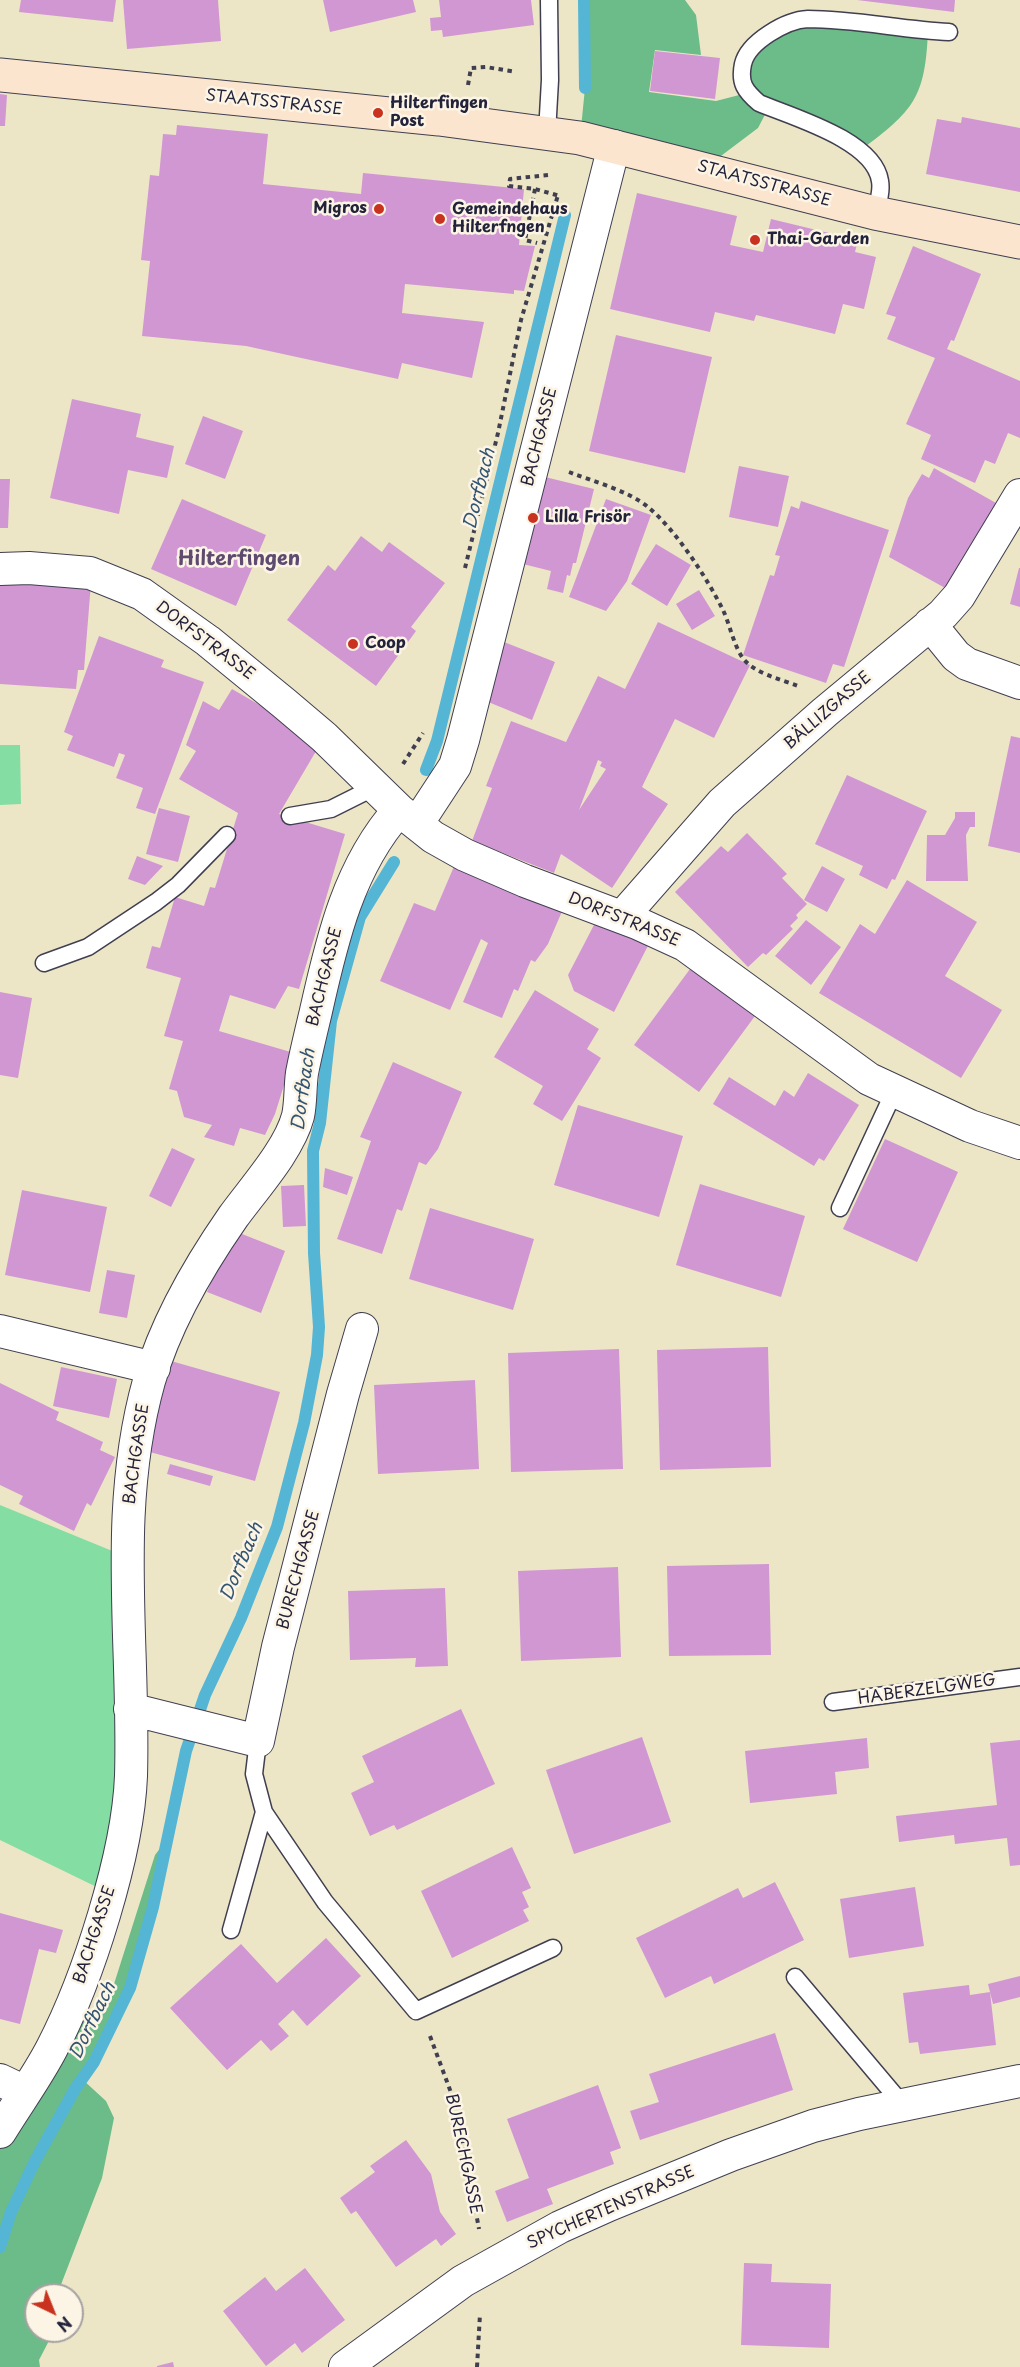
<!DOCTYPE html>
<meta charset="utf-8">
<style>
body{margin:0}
#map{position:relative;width:1020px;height:2367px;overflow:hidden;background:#ece6c7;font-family:"Playpen Sans",sans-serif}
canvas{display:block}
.north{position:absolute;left:24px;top:2283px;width:60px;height:60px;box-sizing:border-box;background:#fcf5e5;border:2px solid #a5a1a1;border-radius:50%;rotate:137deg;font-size:16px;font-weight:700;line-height:24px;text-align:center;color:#22223b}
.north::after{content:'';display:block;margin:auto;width:21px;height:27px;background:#c8321e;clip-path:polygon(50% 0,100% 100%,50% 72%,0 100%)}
</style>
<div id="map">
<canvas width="1020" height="2367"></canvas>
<div class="north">N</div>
</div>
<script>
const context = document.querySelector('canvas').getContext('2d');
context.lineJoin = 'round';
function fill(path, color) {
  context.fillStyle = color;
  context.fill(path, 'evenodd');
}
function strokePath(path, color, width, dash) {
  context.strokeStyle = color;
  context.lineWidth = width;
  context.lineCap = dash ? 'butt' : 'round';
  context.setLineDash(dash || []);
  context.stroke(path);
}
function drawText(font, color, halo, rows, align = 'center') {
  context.font = font + ' "Playpen Sans",sans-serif';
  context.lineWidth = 5;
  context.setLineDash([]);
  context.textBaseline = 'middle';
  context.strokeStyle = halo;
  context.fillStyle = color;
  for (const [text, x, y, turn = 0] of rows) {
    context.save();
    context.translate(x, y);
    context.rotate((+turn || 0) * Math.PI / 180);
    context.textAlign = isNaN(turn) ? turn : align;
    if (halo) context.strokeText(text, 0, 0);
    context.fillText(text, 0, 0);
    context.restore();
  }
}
fill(new Path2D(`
 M0 745H20L21 804 0 805Z
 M0 1505 127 1557 109 1893 0 1840Z`), '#84dda2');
fill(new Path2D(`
 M584 0H685L696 15 701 55 655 50 649 92 716 101 747 93 744 58 792 23 928 31C925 98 914 110 861 150L769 107 758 128 705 168 580 138 585 88Z
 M168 1838C161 1861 159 1886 153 1910 137 1969 118 2028 82 2079L106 2101 114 2118 102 2178 57 2295H36V2331H53V2333L39 2360 40 2367H0V2132L70 2011 88 2013 100 2007 114 1984 155 1855Z`), '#6bbc88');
strokePath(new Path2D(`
 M584 0 585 88
 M426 770 437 741 565 215
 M0 2247 11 2212 35 2161 75 2089 94 2062 130 1988 153 1907 186 1751 205 1695 241 1618 277 1527 304 1423 317 1355 319 1327 314 1253 313 1151 320 1123 331 1021 360 917 394 862`), '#55b5d4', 12);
fill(new Path2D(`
 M21 0H116L113 22 19 12Z
 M123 0H218L221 41 127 49Z
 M323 0H413L416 12 330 32Z
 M439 0H531L534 25 443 37 442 30 431 31 430 18 441 17Z
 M857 0H955L954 12Z
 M655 51 720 58 715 99 650 91Z
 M0 94 7 95 5 126H0Z
 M962 117 1020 128V192L926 174 937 119 961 123Z
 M177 125 268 134 263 184 361 194 363 173 524 189 519 245 535 246 524 291 514 290V294L405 284 402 313 484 322 472 378 402 363 398 379 246 346 142 336 150 261 141 260 150 175 159 176 163 134 176 135Z
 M637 193 737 216 730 245 763 252 771 219 858 240 855 252 876 257 864 309 843 304 835 334 756 315 754 321 715 312 710 332 610 309Z
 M913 246 981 274 954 341 951 340 947 349 1020 381V438L1008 433 995 464 985 460 975 483 921 459 931 435 906 424 935 358 887 339 896 317 886 314Z
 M616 335 712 357 685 473 589 451Z
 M72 399 141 414 136 437 174 446 167 478 128 470 119 514 50 498Z
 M203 416 243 431 225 479 185 464Z
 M739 466 789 476 778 527 729 517Z
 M934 468 996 503 947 589 889 557 908 498 922 474 929 478Z
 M541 476 594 489 576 563H573L570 576 567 575 563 593 547 589 551 571 523 564Z
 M0 479H10L8 528H0Z
 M182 499 266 535 236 606 151 569Z
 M606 499 651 515 627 581 606 611 569 597Z
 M801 501 889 530 844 667 833 664 826 683 743 655 770 575 774 576 780 556 775 555 791 506 799 509Z
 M361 536 382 552 389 542 445 583 411 627 416 631 376 686 287 620 328 565 335 571Z
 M656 544 691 565 667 606 631 584Z
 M1019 568H1020V607L1010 604Z
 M0 576 91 583 84 670H78L76 689 0 684Z
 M699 590 715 616 692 630 676 604Z
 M658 622 750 665 714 738 675 719 642 787 668 804 612 888 561 854 554 873 472 841 492 788 486 786 511 721 566 742 598 676 625 689ZM598 760 602 762 600 766 606 769 579 810Z
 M99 636 164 660 161 667 204 682 155 814 136 808 143 788 116 778 125 755 119 753 114 767 67 750 73 736 64 732Z
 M504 642 555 662 532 720 481 699Z
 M232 689 322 741 279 814 345 834 299 989 288 986 275 1009 230 995 219 1031 294 1053 275 1114 265 1135 240 1128 234 1146 204 1137 212 1125 184 1117 177 1091 169 1089 183 1041 164 1036 181 978 146 968 152 946 160 948 175 897 204 906 210 887 215 888 238 813 179 779 196 751 186 745 203 701 219 710Z
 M1011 736 1020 738V853L988 846Z
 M847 775 927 811 895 880 892 879 887 889 859 875 863 866 815 844Z
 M159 808 190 816 178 862 146 854Z
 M955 812H975V827H970L966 835 968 881H926L927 835H945L955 818Z
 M747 833 787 874 782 878 807 904 796 915 798 918 790 926 793 929 766 955 763 953 748 967 675 892 721 846 728 852Z
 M137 856 163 866 145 885 128 879Z
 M458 857 566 902 548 944 535 962 531 960 518 991 514 989 502 1018 463 1002 488 943 481 939 450 1010 380 981 414 903 435 911Z
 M822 866 845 879 827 912 804 900Z
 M907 880 977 922 945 976 1002 1010 961 1078 819 993 860 924 875 934Z
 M806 920 841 947 811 985 775 956Z
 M595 923 652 938 614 1012 574 991 568 975Z
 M690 969 755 1016 699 1092 634 1045Z
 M535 990 599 1029 587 1049 601 1058 562 1121 533 1104 543 1086 494 1057Z
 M0 992 32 998 18 1078 0 1075Z
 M393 1062 462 1092 438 1149 426 1165 419 1162 402 1211 397 1209 382 1254 337 1239 371 1141 360 1137Z
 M808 1073 859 1105 824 1161 819 1158 814 1166 713 1104 729 1077 775 1106 784 1090 794 1097Z
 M578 1105 683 1136 659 1217 554 1185Z
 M885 1139 958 1172 917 1262 843 1229Z
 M172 1148 195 1159 171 1207 149 1196Z
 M325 1168 353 1177 347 1195 323 1187Z
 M700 1184 805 1216 781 1297 676 1265Z
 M304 1185 306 1226 283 1227 281 1186Z
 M22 1190 107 1207 90 1292 5 1275Z
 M430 1208 534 1239 513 1310 409 1279Z
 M232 1230 285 1251 261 1313 207 1292Z
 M107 1270 135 1275 127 1318 99 1313Z
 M768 1347 771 1467 660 1470 657 1350Z
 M619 1349 623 1469 511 1472 508 1353Z
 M164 1359 280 1392 255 1481 139 1449Z
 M61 1367 117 1379 109 1418 53 1406Z
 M475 1380 479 1469 378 1474 374 1385Z
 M0 1383 59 1412 56 1420 103 1442 100 1450 115 1457 91 1506 87 1503 74 1531 19 1504 23 1496 0 1485Z
 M170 1464 213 1476 210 1486 167 1474Z
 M769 1564 771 1655 669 1656 667 1566Z
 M618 1567 621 1657 521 1661 518 1571Z
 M445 1588 448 1666 415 1667 416 1658 350 1660 348 1591Z
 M461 1709 495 1784 397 1830 394 1825 370 1836 351 1793 374 1782 362 1756Z
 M642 1737 671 1822 574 1854 546 1770Z
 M867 1738 869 1768 835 1772 837 1794 750 1803 745 1751Z
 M1020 1740V1865L1010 1866 1007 1838 955 1844 954 1835 899 1842 896 1816 997 1805 990 1743Z
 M512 1847 531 1888 522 1892 529 1907 523 1910 529 1921 452 1958 421 1891Z
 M775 1882 804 1940 714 1984 711 1976 665 1998 636 1938 738 1888 743 1898Z
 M915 1887 924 1946 849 1958 840 1899Z
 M0 1913 63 1930 56 1953 39 1949 20 2024 0 2019Z
 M326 1938 361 1976 307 2026 293 2010 278 2024 289 2036 271 2051 261 2040 227 2070 170 2008 241 1944 277 1983Z
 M1020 1976V1997L993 2004 988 1984Z
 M969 1985 970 1995 990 1992 996 2045 920 2054 918 2042 909 2043 903 1993Z
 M775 2033 793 2090 640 2140 630 2111 659 2102 649 2074Z
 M598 2085 621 2148 610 2152 614 2164 547 2189 553 2204 507 2222 495 2191 529 2178 507 2119Z
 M406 2140 431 2174 440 2212 456 2234 441 2246 436 2239 396 2267 356 2211 351 2214 340 2198 375 2172 370 2166Z
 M744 2263 772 2264 771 2282 831 2284 829 2348 741 2345Z
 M305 2268 345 2320 302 2353 295 2343 266 2366 223 2311 265 2277 276 2291Z
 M173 2362 174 2367H157V2366Z`), '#d197d3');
const lane = new Path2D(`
 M547 133 550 80 549 0
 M875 213C878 203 882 192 880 181 874 140 792 117 759 103 745 91 739 83 743 64 748 42 786 20 808 19 855 19 903 30 949 32
 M290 816 331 809 375 787
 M44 963 88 947 156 902 178 885 227 835
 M840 1208 894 1092
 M833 1702 1020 1677
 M264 1812 325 1902 416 2011 553 1948
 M231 1930 264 1812 254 1774 258 1741
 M795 1977 903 2105`);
const street = new Path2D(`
 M0 569 29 568 90 573 142 594 208 641 285 704 324 737 399 810 433 837 465 855 525 881 637 923 685 945 869 1079 970 1126 1020 1143
 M930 624 956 656 967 664 1020 683
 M417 824 455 766 463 740 614 146
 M622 917 722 803 825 712 943 614 959 596 1020 495
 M0 1331 154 1368
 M130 1709 258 1741 278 1647 343 1394 362 1329
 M0 2080 25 2092
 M0 2132C17 2104 37 2077 52 2048 88 1979 128 1854 131 1776 135 1642 112 1513 149 1381 166 1322 199 1266 233 1217 254 1188 289 1150 298 1116 301 1102 300 1087 302 1073 306 1052 311 1032 316 1011 332 939 349 866 399 810
 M345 2367 463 2281 560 2227 609 2205 731 2155 813 2126 859 2114 1020 2081`);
const secondary = new Path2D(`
 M0 75 439 119 580 138 875 213 1020 242`);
strokePath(lane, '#403f50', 19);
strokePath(street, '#403f50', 34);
strokePath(secondary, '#403f50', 35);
strokePath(new Path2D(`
 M468 85 471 68 486 67 516 72
 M548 175 510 179 509 186 535 189 560 196
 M535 189 525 240 537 243
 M569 472C594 482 627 490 648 507 676 530 707 578 723 610 730 625 733 643 742 657 753 673 780 679 798 686
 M465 568 498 433 521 320 558 195
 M403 764 423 733
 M430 2036 456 2106 479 2229
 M477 2367 480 2314`), '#403f50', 4, [4.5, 4.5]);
strokePath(lane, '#fff', 16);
strokePath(street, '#fff', 32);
strokePath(secondary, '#fce5cf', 33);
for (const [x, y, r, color] of [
 [378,113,6,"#c8321e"],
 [379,209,6,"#c8321e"],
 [440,219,6,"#c8321e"],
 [755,240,6,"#c8321e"],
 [533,518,6,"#c8321e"],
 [353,644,6,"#c8321e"]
]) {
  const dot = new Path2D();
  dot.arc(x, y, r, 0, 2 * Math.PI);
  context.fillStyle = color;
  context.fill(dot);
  strokePath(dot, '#fcf5e5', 2);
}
drawText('16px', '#22223b', '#fcf5e5', [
 ["STAATSSTRASSE",274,103,6],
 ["STAATSSTRASSE",764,184,15],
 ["BACHGASSE",540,437,-76],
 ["DORFSTRASSE",205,641,37],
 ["BÄLLIZGASSE",828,711,-41],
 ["DORFSTRASSE",624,920,22],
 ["BACHGASSE",325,977,-76],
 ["BACHGASSE",137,1454,-82],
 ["BURECHGASSE",299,1570,-75],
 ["HABERZELGWEG",927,1690,-8],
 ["BACHGASSE",95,1935,-72],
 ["BURECHGASSE",463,2154,78],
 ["SPYCHERTENSTRASSE",611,2208,-24]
]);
drawText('bold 16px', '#22223b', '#fcf5e5', [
 ["Hilterfingen",390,104],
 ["Post",390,122],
 ["Migros",367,209,"right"],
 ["Gemeindehaus",452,210],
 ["Hilterfngen",452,228],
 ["Thai-Garden",767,240],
 ["Lilla Frisör",545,518],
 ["Coop",365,644]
], 'left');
drawText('italic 18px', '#345571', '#fcf5e5', [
 ["Dorfbach",480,489,-76],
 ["Dorfbach",304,1090,-82],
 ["Dorfbach",242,1562,-67],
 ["Dorfbach",93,2021,-64]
]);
drawText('bold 20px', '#5f4b70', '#fcf5e5', [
 ["Hilterfingen",239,559]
]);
</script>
